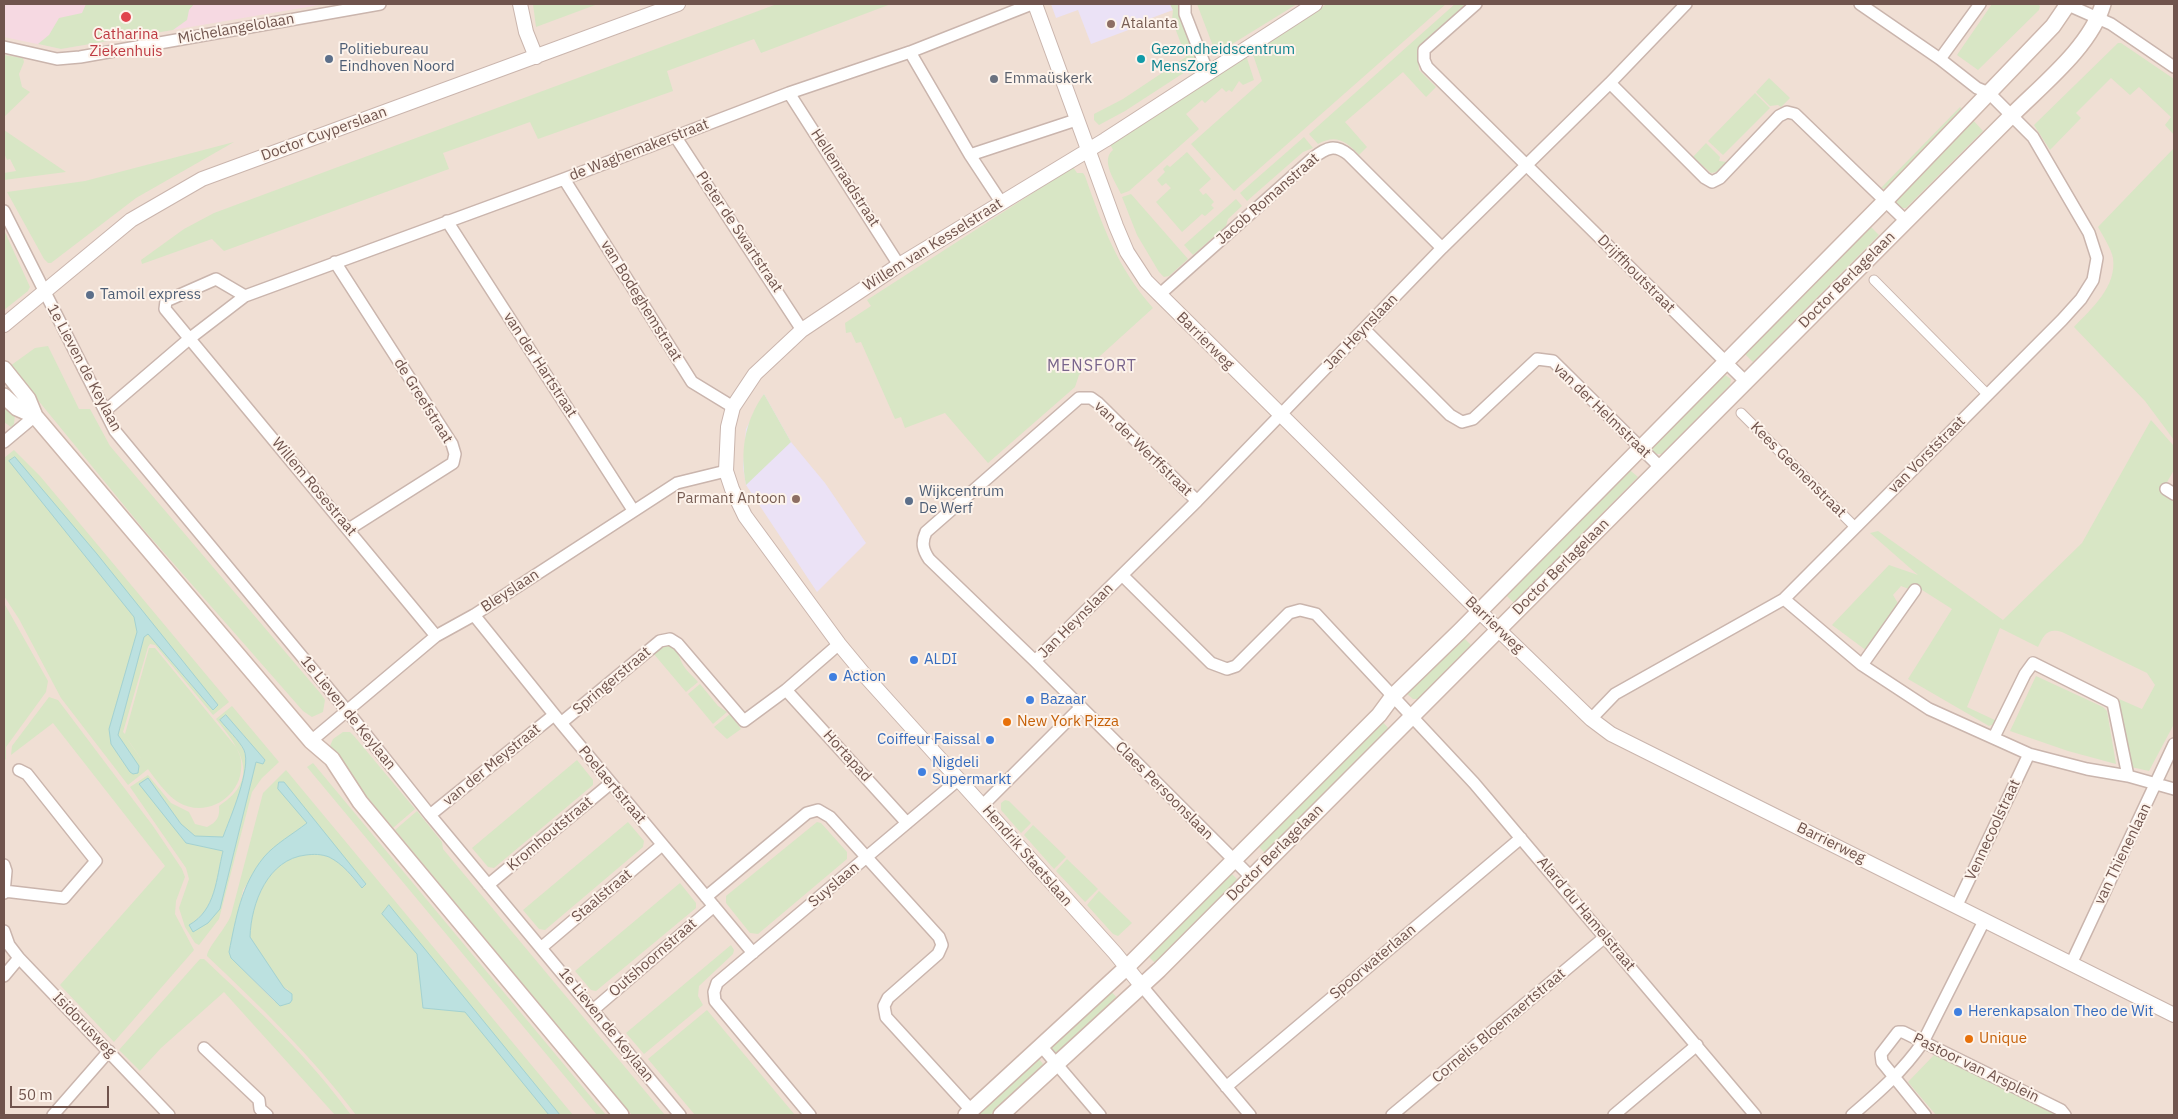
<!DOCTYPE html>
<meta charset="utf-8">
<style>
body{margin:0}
#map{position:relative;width:2178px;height:1119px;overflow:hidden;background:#faeee5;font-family:"IBM Plex Sans",sans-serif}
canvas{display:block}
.frame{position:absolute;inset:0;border:5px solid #70544d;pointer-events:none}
.scale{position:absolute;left:10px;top:1086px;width:99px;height:22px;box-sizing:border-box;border:2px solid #70544d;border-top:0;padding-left:6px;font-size:15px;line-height:18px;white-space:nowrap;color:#70544d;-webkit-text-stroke:4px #fdf3eb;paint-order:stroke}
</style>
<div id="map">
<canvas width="2178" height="1119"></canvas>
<div class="frame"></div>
<div class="scale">50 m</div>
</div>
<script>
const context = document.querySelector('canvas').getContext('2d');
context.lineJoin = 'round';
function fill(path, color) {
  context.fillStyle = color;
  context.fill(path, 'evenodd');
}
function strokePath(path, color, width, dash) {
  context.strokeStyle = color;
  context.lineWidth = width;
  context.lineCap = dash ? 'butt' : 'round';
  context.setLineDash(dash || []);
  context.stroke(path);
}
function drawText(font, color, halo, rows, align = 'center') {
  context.font = font + ' "IBM Plex Sans",sans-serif';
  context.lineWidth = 4;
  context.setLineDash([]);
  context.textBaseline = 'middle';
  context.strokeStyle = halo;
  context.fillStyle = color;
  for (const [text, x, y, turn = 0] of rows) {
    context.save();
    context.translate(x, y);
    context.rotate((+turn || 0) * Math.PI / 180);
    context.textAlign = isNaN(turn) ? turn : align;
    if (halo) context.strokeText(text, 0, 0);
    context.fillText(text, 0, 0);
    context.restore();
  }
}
fill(new Path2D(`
 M4 4H2174V1115H4Z`), '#f0dfd4');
fill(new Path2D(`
 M1051 4H1170L1173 10 1138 23 1139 26 1091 44 1078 10 1056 18Z
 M764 394 791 442 825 483 866 543 817 592 746 485 743 467 746 429Z`), '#ebe2f6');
fill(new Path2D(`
 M4 4H325L61 49 4 37Z`), '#f6d9e2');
fill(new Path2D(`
 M86 4H194L189 10 187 20 173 30 61 49 38 44 49 35 59 18 82 13Z
 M533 4H598L536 27Z
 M777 4H891L761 53 754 39 667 71 673 91 538 139 530 122 443 153 449 169 224 251 212 239 142 264 141 260 184 229 214 213Z
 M1170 4H1179L1202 61 1125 111 1099 125 1094 120V114L1123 99 1186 57 1172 20 1173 10Z
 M1197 4H1297L1216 54Z
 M1327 4H1446L1234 191 1191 144 1262 81 1252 52Z
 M1455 4H1465L1418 55 1419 70 1436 87 1426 97 1403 72 1345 122 1367 147 1359 155C1346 141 1336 134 1318 144L1309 134Z
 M1992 4H2037L2040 6 2039 10 1978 70 1957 55Z
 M2118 43H2121L2174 79V135L2165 125 2171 117 2139 87 2130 95 2111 78 2076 113 2081 118 2050 150 2034 125Z
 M4 55 23 58 24 62 19 74 22 87 30 92 4 117Z
 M1246 55 1254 80 1243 85 1239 81 1232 92 1229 90 1226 92 1222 88 1205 103 1202 100 1186 114 1199 129 1129 191 1121 194C1115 181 1100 160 1113 150L1110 144Z
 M1769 78 1790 98 1781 107 1778 105 1770 106 1756 92Z
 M1755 93 1770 108 1723 155 1708 141Z
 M1960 107 1966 112 1890 190 1881 188Z
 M1971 118 1983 131 1906 208H1900L1893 198Z
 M4 130 66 172 4 180V173L16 171 10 159 7 160 4 153Z
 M1304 137 1313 148 1303 152 1247 201 1240 193Z
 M234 142 136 198 51 263H48L44 259 7 192 85 181Z
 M1706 143 1720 157 1719 161 1727 162 1716 172 1711 173 1693 157Z
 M2174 148V470L2162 491 2174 498V724L2149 771 2131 767 2119 699 2142 709 2155 685 2147 673 2062 632C2047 628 2044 635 2038 647L2000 628 1967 707 1999 722 1989 726 1908 679 1952 609 1919 588 1914 591 1901 586 1893 595 1899 605 1867 651 1832 625 1889 565 1918 575 1870 533 1878 531 2003 620 2082 543 2151 420 2173 445 2174 440 2145 401 2074 327C2091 309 2117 287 2113 258 2111 248 2103 236 2098 227Z
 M1187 152 1211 179 1199 190 1203 195 1206 193 1214 202 1211 205 1214 208 1205 216 1202 214 1182 232 1156 202 1171 188 1166 183 1162 186 1157 180 1165 172 1163 169 1167 165 1170 167Z
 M1073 167 1077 173H1083L1085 176C1103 227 1117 267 1153 308L1079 375 1075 387 988 463 945 413 905 428 901 417 895 419 861 342 856 343 851 332 846 333 845 323 871 306 867 300Z
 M1131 194 1188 259 1169 276 1164 277 1159 272 1137 235 1122 197Z
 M1236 199 1242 206 1228 219 1226 226 1193 255 1184 245Z
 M1867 223 1879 235 1753 362 1741 350Z
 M4 230 30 287 28 291 4 310Z
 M48 346 79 409H90L110 446 321 694 325 700 323 712 312 717 303 711 145 531 10 366 35 348Z
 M1722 373 1731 379 1730 385 1662 454H1655L1650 448Z
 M764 394 791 442 746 485C740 452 744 422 764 394Z
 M4 404 15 415 14 424 11 427 4 422Z
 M14 450 40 476 229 702 213 715 155 645 150 644 148 647 123 732 125 734 149 648H155L236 747C238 751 241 757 241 761 245 795 207 820 178 802 161 792 138 753 125 736L148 769 128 785 61 698 19 619 4 596V458ZM9 461 218 705 212 709 148 634 144 637 118 735 130 772 111 744 109 729 137 632 134 617Z
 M1626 467 1638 477 1524 592 1516 605 1502 591Z
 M4 603 48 681 46 692 6 747V759L4 761Z
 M1460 634 1474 648 1419 699H1413L1406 693Z
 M664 645C676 646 678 654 682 663 685 670 693 676 698 682L686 692 653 653Z
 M2036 676 2103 707 2107 711 2116 764 2068 751 2010 731Z
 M700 684 718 706 727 712 713 724 688 694Z
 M49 697 58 700 153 826 182 869 185 877 176 901 175 914 194 950 114 1042 60 985 165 866 53 723 11 755 12 746Z
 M232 706 279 762 262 778 252 792 219 919 199 945 195 943 185 927 179 908 189 879 186 868 130 787 148 775 171 803 189 812 195 824 207 827C217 822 220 817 219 806 262 778 240 749 216 719ZM226 715 265 760 256 762 220 909 189 925C216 909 216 879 223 851L186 843 140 784 148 778 181 824 195 836 223 837C230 818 252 769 244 751 239 740 227 729 220 720Z
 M730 714 741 729 727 739 714 727Z
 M1381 720 1389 729 1265 853 1257 845Z
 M343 732H350L354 736 415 809 393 828 336 759 330 746 333 739Z
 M577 760 593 780V785L494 868 488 867 472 848Z
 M313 763 606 1115H597L307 767Z
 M286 770 573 1115H560L382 914 417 954 423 1008 465 1011 549 1115H356C312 1056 260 1006 207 956 207 948 227 927 231 915L263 793ZM278 789 362 888C351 877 344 864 329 857 321 854 314 854 306 855 268 859 251 903 250 937L284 988 288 989 275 1002 231 958 229 952 243 890 265 856 307 823Z
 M1005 800 1009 801 1031 823 1021 833 1001 810V803Z
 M417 811 442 842 443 849 665 1115H632L395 830Z
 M628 822 644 841 643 847 545 930 539 929 523 910Z
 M817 822 821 823 847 852V859L758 934 750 933 726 903V896Z
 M1033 825 1066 857 1054 869 1024 835Z
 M1067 859 1098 889 1085 902 1056 871Z
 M1231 873 1237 879 1234 884 1155 963 1147 955Z
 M680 883 696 903V908L596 991 591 990 575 971Z
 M1099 891 1132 923 1118 936 1113 934 1087 905Z
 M731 945 734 950 733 954 699 986 698 996 703 1005 644 1054 626 1033Z
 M200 959H204C256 1008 309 1057 351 1115H335L224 992 161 1048 140 1071 119 1050Z
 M1110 990 1118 999 1059 1053 1052 1051 1050 1047Z
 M707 1010 795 1115H695L648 1059Z
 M1934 1055 2056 1113 2055 1115H1936L1908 1082Z
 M1038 1058 1043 1064 1042 1068 990 1115H972Z`), '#d8e6c5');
const water = new Path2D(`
 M15 457 97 554 218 705 213 710 148 634 144 637 118 735 139 766 138 773 133 774 130 772 111 744 109 729 137 632 134 617 9 461Z
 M226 715 265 760 263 764 256 762 220 909 208 923 193 932 189 925C216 910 216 879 223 851L186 843 139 784 148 778 181 824 195 836 223 837C230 818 252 768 244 750 239 740 227 729 220 720Z
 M279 782H284L366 884 362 888C352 876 343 864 329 857 321 854 314 854 306 855 268 859 251 903 250 937L284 988 292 994V1000L290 1003 280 1006 231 958 229 952C236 918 241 885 264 857 275 844 293 834 307 823L278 789Z
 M389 905 560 1115H549L465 1012 423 1008 417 954 382 914Z`);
fill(water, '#bce1e0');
strokePath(water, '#a3d2d1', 1);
const pedestrian = new Path2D(`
 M1874 280 1987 394
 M1741 413 1855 527`);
const minor = new Path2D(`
 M1185 4V14L1208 73
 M1476 4 1424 50V60L1427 67 1745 381
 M2066 4 2111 24 2174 67
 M4 47 57 59 80 57 380 4
 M910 52 970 155 1001 202
 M1940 59 1980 4
 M1610 83 1705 178 1712 182 1720 178 1779 116 1787 112 1795 114 1906 221
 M789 93 899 265
 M675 136 802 330
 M970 155 1076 120
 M564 179 692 382 733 407
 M4 211 115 431 348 712 430 815 680 1115
 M447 221 633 510
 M335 262 452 444 455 454 453 463 349 529
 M1159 295 1313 158C1327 147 1335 144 1349 155L1442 248
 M245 296 216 279 166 301 165 309 436 636
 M1364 329 1450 415 1462 422 1473 419 1537 359 1553 361 1660 467
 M105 411 189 339 245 296 564 179 789 93 910 52 1032 4
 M4 442 35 416
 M2166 489 2174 494
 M1197 501 1098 403 1091 398H1079L926 532C921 543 923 550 929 559L1035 661 1251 877
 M1122 575 1211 663 1227 669 1236 666 1289 613 1300 610 1316 614 1474 783 1755 1115
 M1784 599 1862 665 1929 709 2029 754 2087 769 2128 776 2174 789
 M474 615 561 723 753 953
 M1035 661 1197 501 1442 248 1610 83 1686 4
 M1862 665 1915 590
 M786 690 907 823
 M1591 719 1615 694 1784 599 2062 320 2081 299 2093 280 2097 258 2089 233 2033 137 1989 93 1977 88 1940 59 1860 4
 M561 723 660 641 670 639 678 644 744 721 786 690 839 644
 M1994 737 2025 674 2033 663 2113 703 2128 776
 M311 741 436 636 474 615 677 483 726 471
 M983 805 1081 707
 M430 815 554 715
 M4 865 6 871 4 893
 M488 885 611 783
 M4 891 64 898 96 861 27 774 19 770
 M706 897 807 813 818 810 830 817 939 937 942 945 938 954 888 998 884 1006 886 1017 971 1110
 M1957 905 2029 754
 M4 931 9 945 19 958 169 1115
 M542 947 662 845
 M2071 964 2174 744
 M4 976 19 958
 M1141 985 1250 1115
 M593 1010 714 906
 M1042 1047 1100 1115
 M204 1048 259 1100 260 1109 267 1115
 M1226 1087 1521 838
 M53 1115 109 1051
 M810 1115 715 1001 714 992 717 983 958 780
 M1392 1115 1605 937
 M1614 1115 1697 1045
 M1852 1115C1879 1092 1903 1071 1923 1042L1984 921
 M1925 1115 1882 1062 1881 1054 1898 1032H1903L2061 1110 2065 1115`);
const tertiary = new Path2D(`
 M520 4 526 32 536 57
 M1035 4 1116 226 1127 252 1146 281 1479 611 1591 719 1611 734 2174 1015
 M4 325 131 220 202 179 678 4
 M1141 985 1115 953 868 679 839 644 745 516 732 489 726 471 728 427 733 407 755 374 802 330 899 265 1105 140 1315 4`);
const secondary = new Path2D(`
 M4 369 28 399 35 416 311 741 332 759 360 802 621 1115
 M4 396 17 408 35 416
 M966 1115 1127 967 1379 715 1393 696 1460 631 1885 201 2053 26 2068 4
 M1001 1115 1159 970 2012 115C2043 84 2091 46 2103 4`);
strokePath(pedestrian, '#cab5ad', 11);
strokePath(minor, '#cab5ad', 14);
strokePath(tertiary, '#cab5ad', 16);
strokePath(secondary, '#ceb7ad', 18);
strokePath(pedestrian, '#fff', 9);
strokePath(minor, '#fff', 11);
strokePath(tertiary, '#fff', 14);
strokePath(secondary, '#fff', 15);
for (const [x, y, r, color] of [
 [126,17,6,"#e0444e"],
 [1111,24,5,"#8d6e63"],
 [329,59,5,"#5c6f8a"],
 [1141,59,5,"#0f9aa8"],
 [994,79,5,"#6b7280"],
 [90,295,5,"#5c6f8a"],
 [796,499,5,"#8d6e63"],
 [909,501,5,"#5c6f8a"],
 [914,660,5,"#3f7fe0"],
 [833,677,5,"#3f7fe0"],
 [1030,700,5,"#3f7fe0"],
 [1007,722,5,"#e8710a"],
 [990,740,5,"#3f7fe0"],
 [922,772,5,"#3f7fe0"],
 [1958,1012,5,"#3f7fe0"],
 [1969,1039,5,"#e8710a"]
]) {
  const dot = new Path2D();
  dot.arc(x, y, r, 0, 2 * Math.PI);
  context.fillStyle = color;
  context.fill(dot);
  strokePath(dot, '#fdf3eb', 2);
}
drawText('15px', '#785e54', '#fdf3eb', [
 ["Atalanta",1121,24],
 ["Parmant Antoon",786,499,"right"]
], 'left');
drawText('15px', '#70544d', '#fdf3eb', [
 ["Michelangelolaan",236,29,-10],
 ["Doctor Cuyperslaan",324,134,-20],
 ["de Waghemakerstraat",639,150,-21],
 ["Hellenraadstraat",845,178,57],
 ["Jacob Romanstraat",1268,199,-41],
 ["Pieter de Swartstraat",739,232,56],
 ["Willem van Kesselstraat",933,245,-32],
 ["Drijffhoutstraat",1636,274,45],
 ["Doctor Berlagelaan",1847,280,-45],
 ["van Bodeghemstraat",641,301,58],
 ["Jan Heynslaan",1361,332,-46],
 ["Barrierweg",1205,341,45],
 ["van der Hartstraat",540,365,57],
 ["1e Lieven de Keylaan",84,368,62],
 ["de Greefstraat",423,401,58],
 ["van der Helmstraat",1602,411,44],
 ["van der Werffstraat",1143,449,44],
 ["van Vorststraat",1927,455,-45],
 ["Kees Geenenstraat",1798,470,45],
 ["Willem Rosestraat",314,487,50],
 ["Doctor Berlagelaan",1561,567,-45],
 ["Bleyslaan",510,591,-33],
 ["Jan Heynslaan",1076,621,-45],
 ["Barrierweg",1494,625,44],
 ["Springerstraat",612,681,-40],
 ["1e Lieven de Keylaan",348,713,51],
 ["Hortapad",847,756,48],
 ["van der Meystraat",492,765,-39],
 ["Poelaertstraat",612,785,50],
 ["Claes Persoonslaan",1164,791,45],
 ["Vennecoolstraat",1993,830,-65],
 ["Kromhoutstraat",550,834,-40],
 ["Barrierweg",1831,843,26],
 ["Doctor Berlagelaan",1275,853,-45],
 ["van Thienenlaan",2123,854,-64],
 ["Hendrik Staetslaan",1027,856,49],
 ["Suyslaan",834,885,-40],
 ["Staalstraat",602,896,-40],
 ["Alard du Hamelstraat",1586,914,50],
 ["Outshoornstraat",653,958,-41],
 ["Spoorwaterlaan",1373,962,-40],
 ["Isidorusweg",84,1025,46],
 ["1e Lieven de Keylaan",606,1025,51],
 ["Cornelis Bloemaertstraat",1499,1026,-40],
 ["Pastoor van Arsplein",1976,1068,26]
]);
drawText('15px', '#be3a42', '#fdf3eb', [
 ["Catharina",126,35],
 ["Ziekenhuis",126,52]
]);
drawText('15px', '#4e5e75', '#fdf3eb', [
 ["Politiebureau",339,50],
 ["Eindhoven Noord",339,67],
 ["Tamoil express",100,295],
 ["Wijkcentrum",919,492],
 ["De Werf",919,509]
], 'left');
drawText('15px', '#0d838f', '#fdf3eb', [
 ["Gezondheidscentrum",1151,50],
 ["MensZorg",1151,67]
], 'left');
drawText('15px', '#5b616d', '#fdf3eb', [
 ["Emmaüskerk",1004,79]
], 'left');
drawText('15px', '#366cbe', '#fdf3eb', [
 ["ALDI",924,660],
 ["Action",843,677],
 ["Bazaar",1040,700],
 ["Coiffeur Faissal",980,740,"right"],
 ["Nigdeli",932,763],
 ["Supermarkt",932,780],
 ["Herenkapsalon Theo de Wit",1968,1012]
], 'left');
drawText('15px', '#c56008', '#fdf3eb', [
 ["New York Pizza",1017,722],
 ["Unique",1979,1039]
], 'left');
context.letterSpacing = '1px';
drawText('16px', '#79658c', '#fdf3eb', [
 ["MENSFORT",1092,366]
]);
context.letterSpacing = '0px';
</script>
